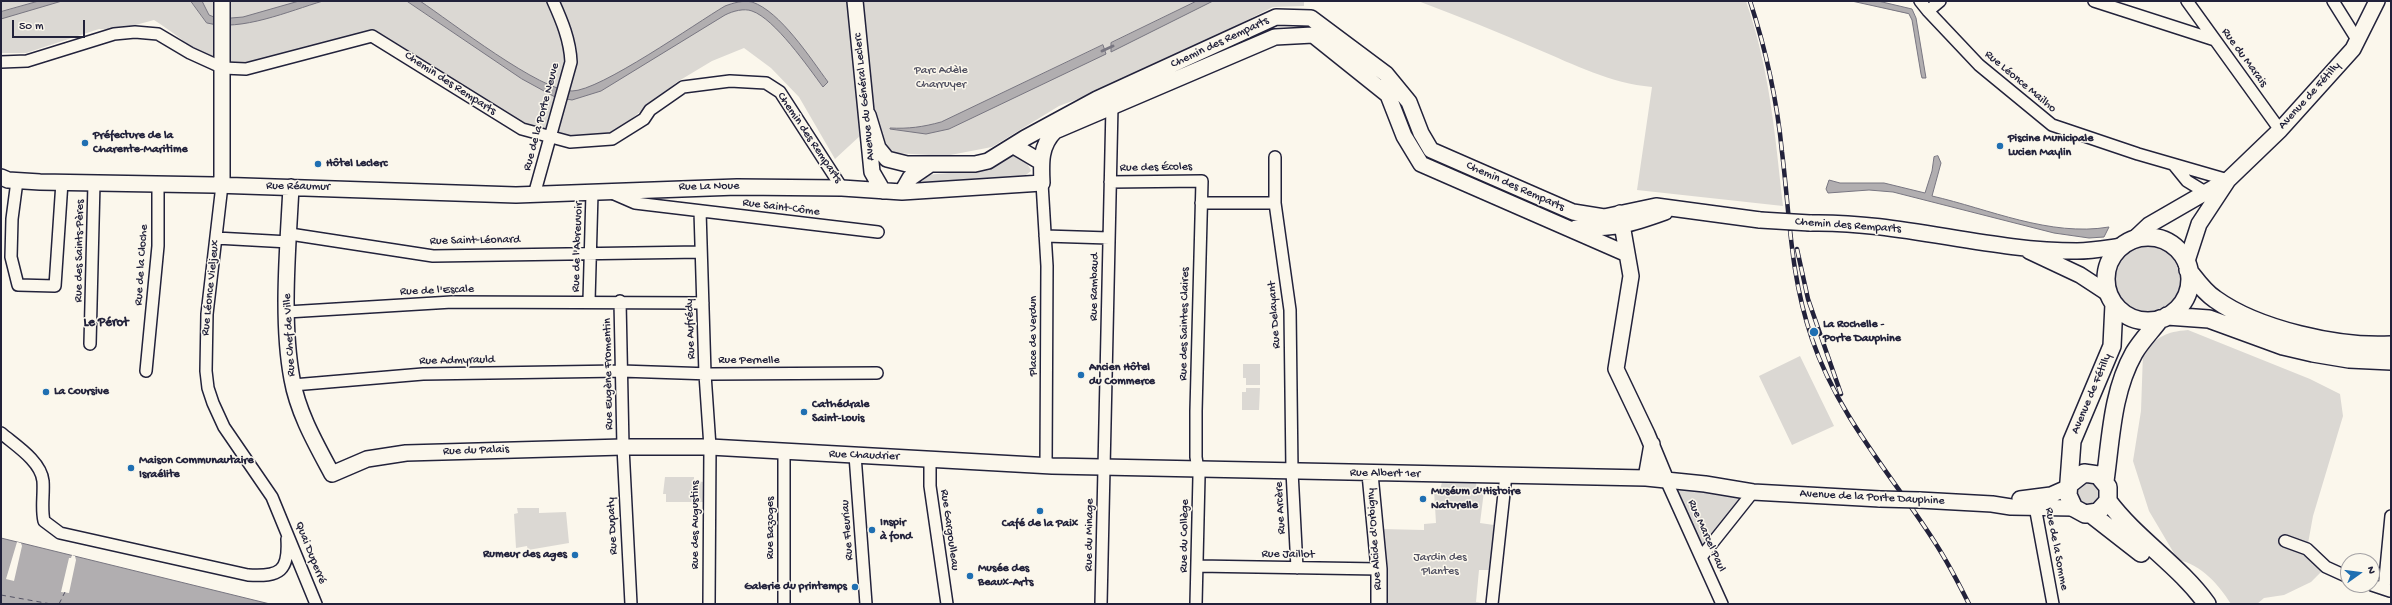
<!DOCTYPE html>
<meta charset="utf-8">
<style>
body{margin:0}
#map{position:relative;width:2392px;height:605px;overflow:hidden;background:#fbf7ec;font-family:"Gochi Hand",sans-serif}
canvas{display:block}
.frame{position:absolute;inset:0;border:2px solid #22223b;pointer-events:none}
.north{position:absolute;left:2340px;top:553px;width:40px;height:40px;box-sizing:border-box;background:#fbf7ec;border:1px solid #a4a2a5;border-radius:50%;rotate:76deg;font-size:11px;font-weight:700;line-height:16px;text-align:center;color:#22223b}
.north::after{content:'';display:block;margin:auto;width:14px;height:18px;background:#1f6fb2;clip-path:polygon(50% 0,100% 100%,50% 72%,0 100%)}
.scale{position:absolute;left:12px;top:20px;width:73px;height:18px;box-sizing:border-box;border:2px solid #22223b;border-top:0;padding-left:5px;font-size:12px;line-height:14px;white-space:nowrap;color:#22223b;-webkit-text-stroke:3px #fbf7ec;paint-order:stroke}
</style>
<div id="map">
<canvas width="2392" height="605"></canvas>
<div class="frame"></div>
<div class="north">N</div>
<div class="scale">50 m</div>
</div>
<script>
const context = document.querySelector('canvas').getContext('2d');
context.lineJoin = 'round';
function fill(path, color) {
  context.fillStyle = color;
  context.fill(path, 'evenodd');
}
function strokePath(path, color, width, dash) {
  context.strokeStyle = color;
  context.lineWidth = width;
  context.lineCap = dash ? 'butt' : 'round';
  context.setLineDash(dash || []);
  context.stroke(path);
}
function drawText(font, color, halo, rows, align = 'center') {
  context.font = font + ' "Gochi Hand",sans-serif';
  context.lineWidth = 3;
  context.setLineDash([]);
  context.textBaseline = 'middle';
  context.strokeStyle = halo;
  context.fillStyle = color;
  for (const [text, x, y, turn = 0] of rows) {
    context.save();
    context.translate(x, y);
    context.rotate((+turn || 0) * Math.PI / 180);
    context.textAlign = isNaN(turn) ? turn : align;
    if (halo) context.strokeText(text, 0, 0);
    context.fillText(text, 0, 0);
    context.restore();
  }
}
fill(new Path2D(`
 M1 1H1304V6L1273 7 1131 79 1059 106 992 147 945 156 896 153 862 134 835 159 799 97 771 68 744 48 712 61 677 82 610 136 571 138 523 125 373 31 245 64C201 63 188 41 154 20L117 30 99 29 26 53H1Z
 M1418 1H1746C1770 70 1775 135 1783 206L1637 190 1652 87C1610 83 1575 65 1537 49 1498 32 1458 16 1418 1Z
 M1011 154C1020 158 1028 162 1031 171L1018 181 921 184 926 175 983 170Z
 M2113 281a35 35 0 1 1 70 0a35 35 0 1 1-70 0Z
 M2188 330 2310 379 2340 394 2343 416 2313 516 2307 549 2326 567 2311 582 2284 595 2264 598 2257 604H2231C2219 585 2201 564 2178 560L2149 511 2133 461 2141 411 2143 353C2159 336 2165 332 2188 330Z
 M1800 356 1834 426 1792 445 1759 376Z
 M1243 364H1260V385H1246V378H1243Z
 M1246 388H1260L1259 410H1242V392H1246Z
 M665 477H694V481L704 482 705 502H666V494H663Z
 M2090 478 2104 493 2091 507 2079 503 2075 488Z
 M1442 482 1476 483 1477 491H1484L1480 523 1494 525 1489 570H1479L1476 602 1487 604H1384L1381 529 1424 530V524L1436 523 1434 490H1440Z
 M1670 488 1753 492 1702 556Z
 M517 508H539V513L566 512 569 543 528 550 527 546 516 548 514 514 518 513Z`), '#dbd8d3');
const water = new Path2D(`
 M39 1H62L1 19V12Z
 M191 1H202L209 15 219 19 243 17 299 1H323C289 11 241 32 207 23Z
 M407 1H420C450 21 541 92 572 91 600 91 696 23 725 6 733 3 743 0 752 2 780 11 811 59 828 82L823 87C808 67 775 19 752 11 744 8 733 11 725 15L601 91 572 100 555 97 522 79Z
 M1197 1H1213L1111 52V43Z
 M1852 1H1878L1912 9 1916 18 1926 78H1922L1921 74 1912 20 1909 14Z
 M1103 45 1106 54 949 129 926 134 890 129V128C908 129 923 127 941 122Z
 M1938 156 1941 163 1932 196C1989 209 2050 237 2109 227L2104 237 2089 238 2054 233 1893 192 1869 190 1828 193 1826 189 1829 180 1840 183H1884L1925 193 1932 171 1934 157Z
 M1 538 270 604H1Z`);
fill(water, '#b1aeb0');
strokePath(water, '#787681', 1);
fill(new Path2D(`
 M17 542 21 543 22 546 14 581 6 579Z
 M72 555 75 556 76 560 69 593 61 592 69 558H71Z`), '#fbf7ec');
strokePath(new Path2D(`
 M1102 51 1113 46`), '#787681', 3);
strokePath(new Path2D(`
 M1 595 51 604
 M59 604 65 592`), '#545364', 1, [5, 4]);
const street = new Path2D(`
 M1920 1 1928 11
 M1940 1 1928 11 1979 65 2052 125 2138 154 2228 180
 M2094 1 2215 40
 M2187 1 2280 130
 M2333 1 2358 41
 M1 62 27 61 114 34 135 32 158 34 190 53 223 68 246 69 372 36 522 129 570 142 612 139 644 119 650 110 683 87 730 81 766 83 780 92 842 188
 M1275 157V203L1290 310 1292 471 1297 568
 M2174 165 2187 181 2210 195
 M17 181 12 219 11 257 18 285 55 286 62 182
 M1110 182 1202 181 1196 411V457L1199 476 1196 604
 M1042 183 1047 266 1046 466
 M222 185 207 314 206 371 208 388 213 403 224 427 272 497 316 604
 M612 193 635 203 878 232
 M534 195 571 62C570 40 562 21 553 1
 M1201 203H1275
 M700 211 705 374 710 447 709 604
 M290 234 433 256 701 252
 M1045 236 1109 238
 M216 238 289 242
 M589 301 592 193
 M620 301 623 447 631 604
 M287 312 452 302 703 303
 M90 344 94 183
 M146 371 158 246V184
 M293 385 423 374 621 371 711 374 877 373
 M1 433C15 445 41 461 43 481 44 495 41 508 44 521L60 533 248 575C280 577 289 571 287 539
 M784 452V604
 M855 455 866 604
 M930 459V486L947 604
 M1666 480 1722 604
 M2034 501 2053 604
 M2285 541 2307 549 2326 567 2348 577
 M1702 556 1753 492
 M1197 566 1379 569
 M2372 585 2390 591
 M2384 589 2391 516
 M1101 604 1112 106
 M1492 604 1506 475`);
const secondary = new Path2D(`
 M855 1 872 172 883 191
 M868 115 878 148 887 159 907 164H975L988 161 1025 138 1097 99 1276 17 1311 18 1386 74 1409 102 1421 133 1431 150 1573 212 1604 217 1656 206 1760 220
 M1014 146 1041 162
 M1 177 8 180 40 182 214 185 516 195 737 187 842 188 902 192 1042 183C1041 163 1040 146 1055 131L1275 37 1313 35 1388 95 1404 136 1421 164 1627 254
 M222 185V1
 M291 187C288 247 281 320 292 379 298 413 316 444 332 474L367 459 406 453 623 447H710L1052 466 1646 478 1705 484 1753 492 1880 499
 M902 192 910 178 929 165
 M1620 213 1631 276 1616 369 1647 434 1666 480
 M1810 223C1900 221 1987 251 2077 251 2092 251 2108 248 2123 246
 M1576 228C1615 229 1629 225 1665 212
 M2132 241 2149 225 2227 180
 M2029 251 2080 275 2109 294
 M2186 264 2199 224 2228 180 2280 130 2353 49 2377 1
 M1370 474 1379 569V604
 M1646 478 1652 444
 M2020 499 2051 495 2069 487
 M1919 500 1992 504 2011 507 2074 508`);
const primary = new Path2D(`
 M2106 279a42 42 0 1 1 84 0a42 42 0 1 1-84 0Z
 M2188 270C2196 280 2204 292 2215 299 2258 330 2339 348 2391 345
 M2167 316 2209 319 2283 346 2313 353 2349 359 2391 361
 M2105 481C2111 438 2112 392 2134 353 2141 341 2152 330 2160 319
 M2070 484 2084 473 2098 475 2108 487V501L2098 512 2085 514 2074 508 2068 495 2072 441 2112 346 2114 304
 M2108 501C2136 539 2179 565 2207 604
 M2091 514 2141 553`);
strokePath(street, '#22223b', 14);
strokePath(secondary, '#22223b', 18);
strokePath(primary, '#22223b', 20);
strokePath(street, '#fbf7ec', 11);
strokePath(secondary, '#fbf7ec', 15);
strokePath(primary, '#fbf7ec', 17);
const rail = new Path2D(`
 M1750 1C1766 50 1777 100 1782 152 1790 217 1790 275 1812 339 1838 416 1891 474 1934 541 1947 561 1958 582 1969 604
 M1797 249 1808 299 1841 394`);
strokePath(rail, '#22223b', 4.5);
strokePath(rail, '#fbf7ec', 3, [9]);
const secondaryBridge = new Path2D(`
 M1760 220 1810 223
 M1880 499 1919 500`);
strokePath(secondaryBridge, '#22223b', 18, []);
strokePath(secondaryBridge, '#fbf7ec', 15);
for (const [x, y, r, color] of [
 [85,143,4,"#1f6fb2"],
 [2000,146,4,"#1f6fb2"],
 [318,164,4,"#1f6fb2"],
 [1814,332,5,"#1f6fb2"],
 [1081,375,4,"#1f6fb2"],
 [46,392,4,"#1f6fb2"],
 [804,412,4,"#1f6fb2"],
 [131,468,4,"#1f6fb2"],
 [1423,499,4,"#1f6fb2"],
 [1040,511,4,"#1f6fb2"],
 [872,530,4,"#1f6fb2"],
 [575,555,4,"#1f6fb2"],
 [970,576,4,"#1f6fb2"],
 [855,587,4,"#1f6fb2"]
]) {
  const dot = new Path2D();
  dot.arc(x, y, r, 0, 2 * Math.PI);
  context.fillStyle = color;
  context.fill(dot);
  strokePath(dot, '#fbf7ec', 1.5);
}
drawText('12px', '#22223b', '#fbf7ec', [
 ["Chemin des Remparts",1220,43,-25],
 ["Rue du Marais",2244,58,54],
 ["Rue Léonce Mailho",2020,82,40],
 ["Chemin des Remparts",450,84,33],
 ["Avenue de Fétilly",2310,96,-48],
 ["Avenue du Général Leclerc",865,97,-96],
 ["Rue de la Porte Neuve",542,117,-75],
 ["Chemin des Remparts",809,138,56],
 ["Rue des Écoles",1156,168,-1],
 ["Rue Réaumur",298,187,1],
 ["Rue La Noue",709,187,-1],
 ["Chemin des Remparts",1515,187,24],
 ["Rue Saint-Côme",781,208,7],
 ["Chemin des Remparts",1848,226,4],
 ["Rue Saint-Léonard",475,241,-1],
 ["Rue de l'Abreuvoir",578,247,-88],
 ["Rue des Saints-Pères",80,251,-89],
 ["Rue de la Cloche",142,265,-86],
 ["Rue Rambaud",1095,287,-89],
 ["Rue Léonce Vieljeux",211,288,-84],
 ["Rue de l'Escale",437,291,-2],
 ["Rue Delayant",1275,315,-94],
 ["Rue des Saintes Claires",1185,324,-89],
 ["Rue Aufrédy",691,329,-92],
 ["Rue Chef de Ville",290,335,-93],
 ["Place de Verdun",1034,336,-90],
 ["Rue Admyrauld",457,361,-1],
 ["Rue Pernelle",749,361],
 ["Rue Eugène Fromentin",609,374,-91],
 ["Avenue de Fétilly",2092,394,-67],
 ["Rue du Palais",476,451,-2],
 ["Rue Chaudrier",864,456,2],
 ["Rue Albert 1er",1385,474,1],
 ["Avenue de la Porte Dauphine",1872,498,3],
 ["Rue Arcère",1281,508,-93],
 ["Rue des Augustins",696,525,-90],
 ["Rue Dupaty",613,526,-93],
 ["Rue Bazoges",771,528,-90],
 ["Rue Fleuriau",848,530,-94],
 ["Rue Gargoulleau",949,530,82],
 ["Rue du Minage",1090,535,-89],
 ["Rue du Collège",1185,536,-89],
 ["Rue Marcel Paul",1706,536,66],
 ["Rue Alcide d'Orbigny",1375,539,-94],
 ["Rue de la Somme",2056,549,79],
 ["Quai Duperré",310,553,68],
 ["Rue Jaillot",1288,555,1]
]);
drawText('12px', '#505061', '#fbf7ec', [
 ["Parc Adèle",941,71],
 ["Charruyer",941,85],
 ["Jardin des",1440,558],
 ["Plantes",1440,572]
]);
drawText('bold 12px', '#22223b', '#fbf7ec', [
 ["Préfecture de la",93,136],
 ["Charente-Maritime",93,150],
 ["Piscine Municipale",2008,139],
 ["Lucien Maylin",2008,153],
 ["Hôtel Leclerc",326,164],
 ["La Rochelle -",1823,325],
 ["Porte Dauphine",1823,339],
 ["Ancien Hôtel",1089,368],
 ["du Commerce",1089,382],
 ["La Coursive",54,392],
 ["Cathédrale",812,405],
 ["Saint-Louis",812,419],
 ["Maison Communautaire",139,461],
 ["Israélite",139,475],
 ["Muséum d'Histoire",1431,492],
 ["Naturelle",1431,506],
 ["Inspir",880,523],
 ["à fond",880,537],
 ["Café de la Paix",1040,524,"center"],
 ["Rumeur des ages",567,555,"right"],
 ["Musée des",978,569],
 ["Beaux-Arts",978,583],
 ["Galerie du printemps",847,587,"right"]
], 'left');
drawText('bold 13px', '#22223b', '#fbf7ec', [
 ["Le Pérot",106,323]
]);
</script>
